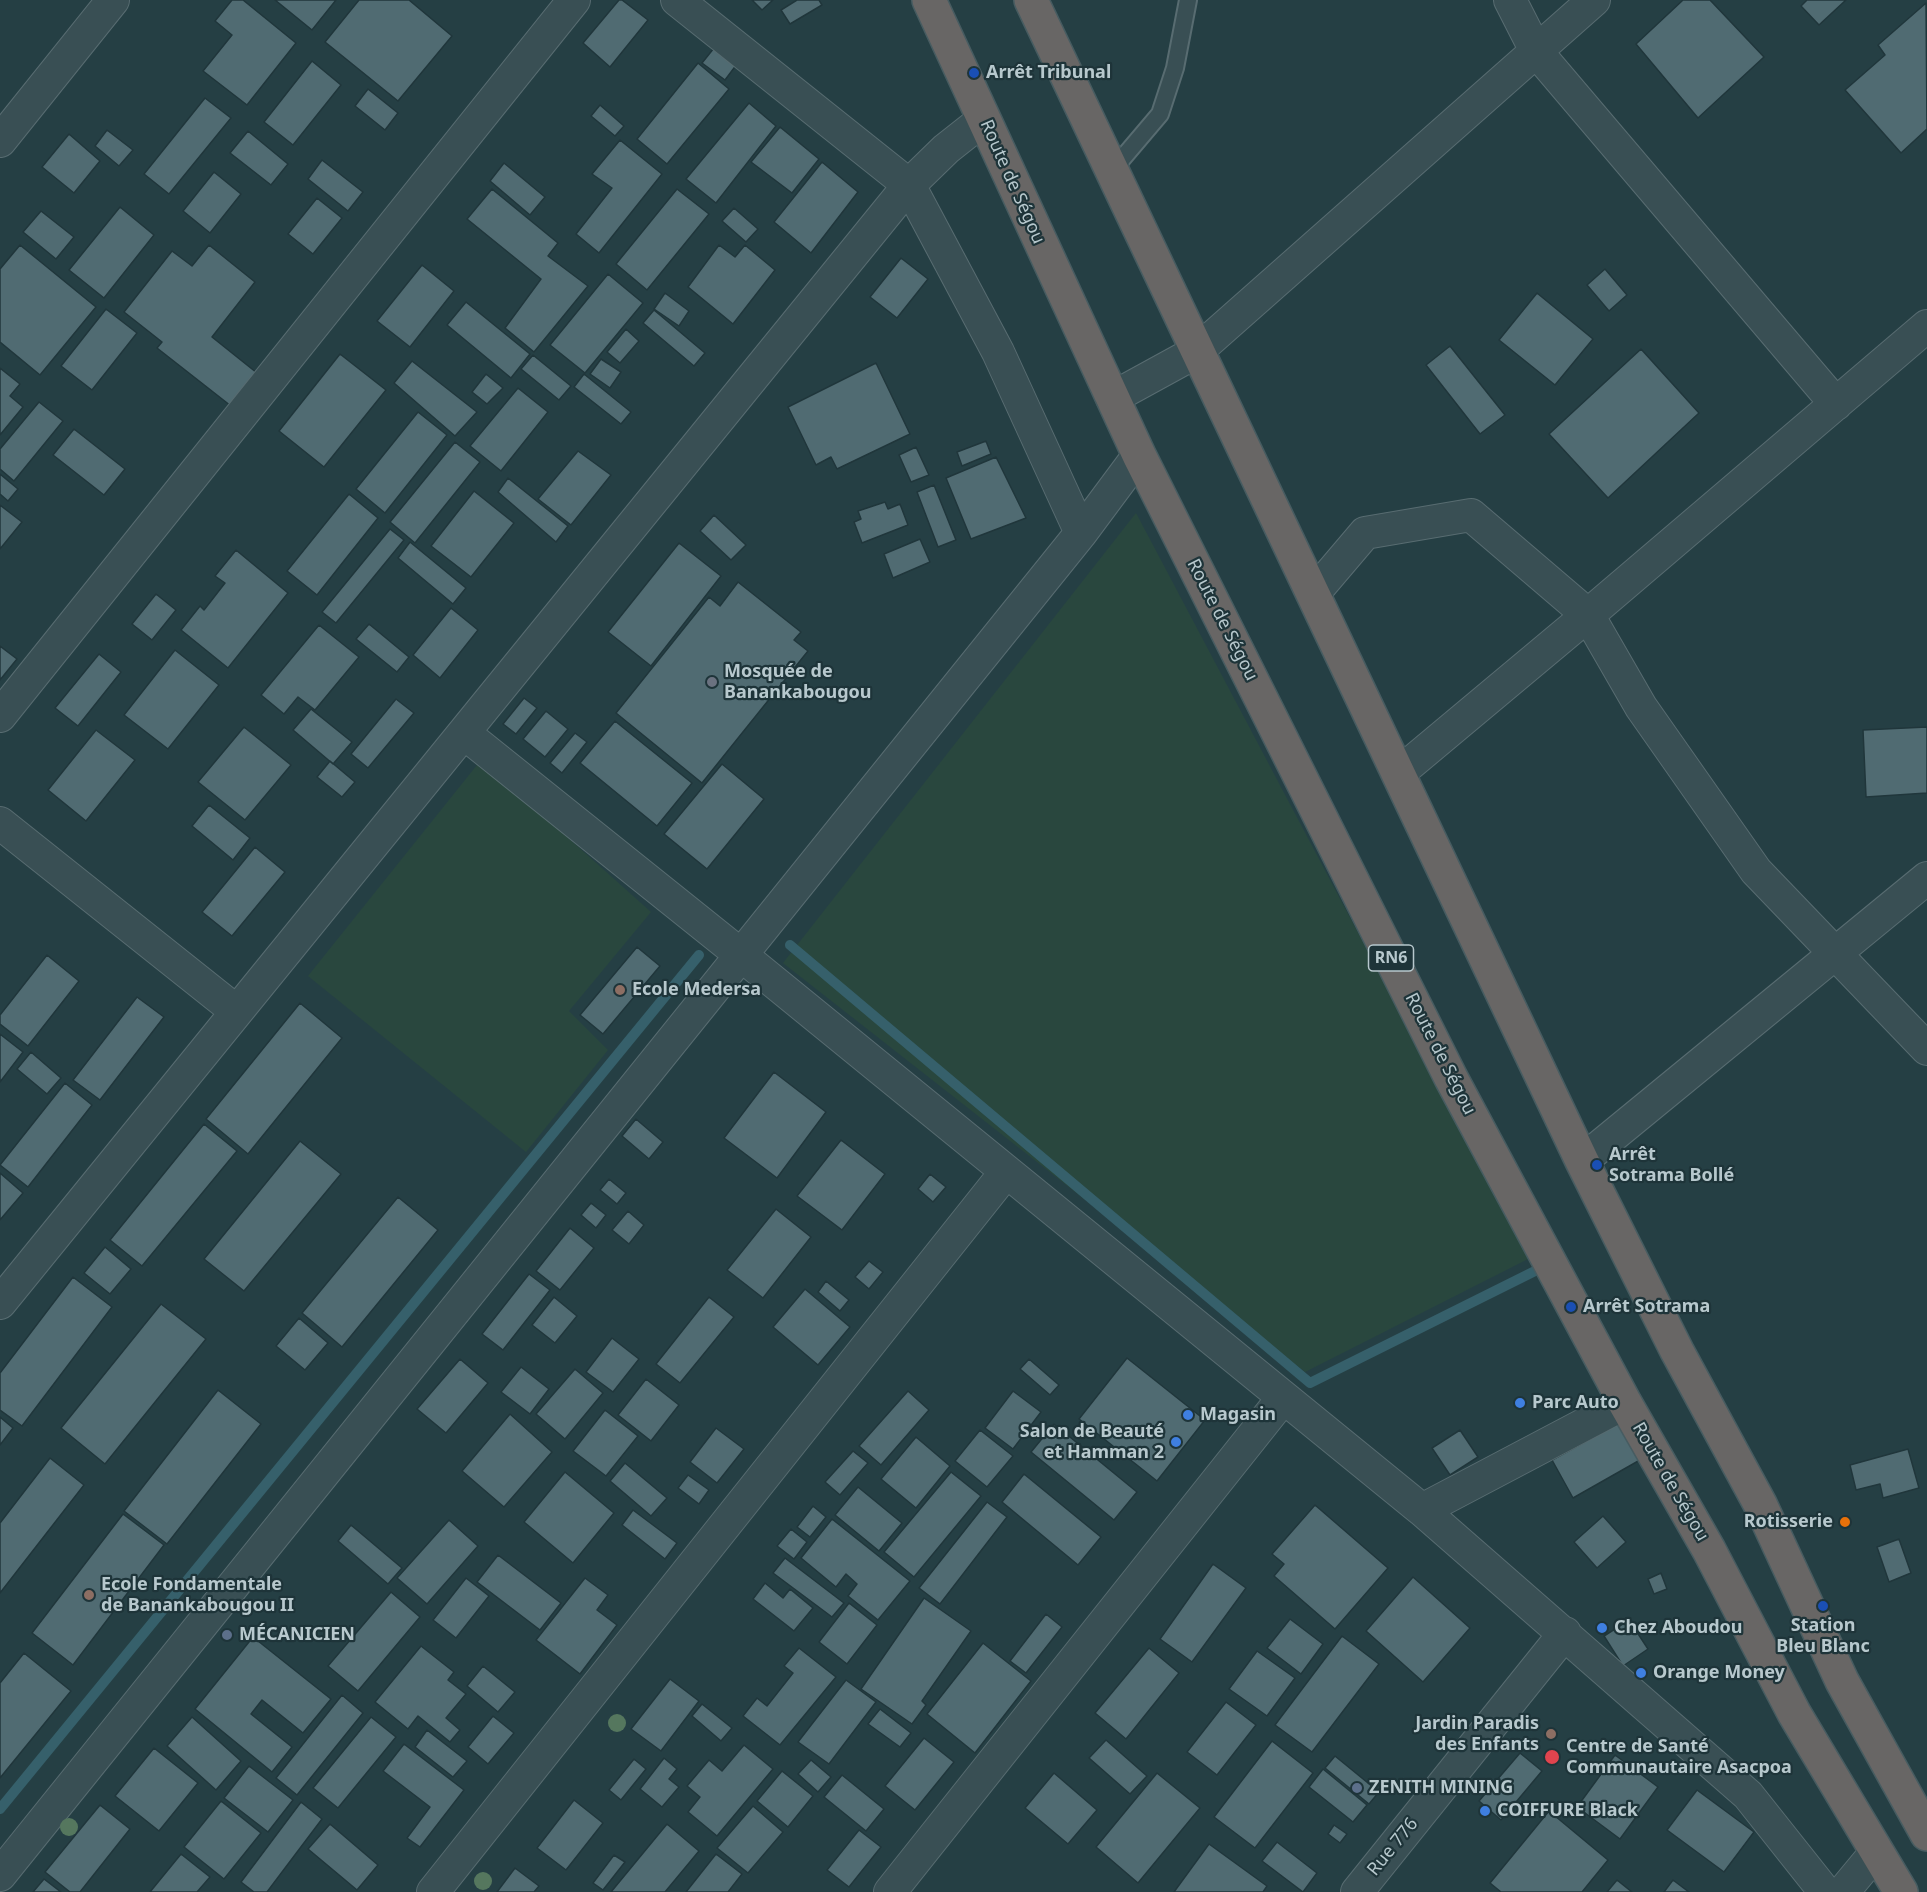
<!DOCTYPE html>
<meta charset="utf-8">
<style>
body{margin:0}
canvas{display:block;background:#253f44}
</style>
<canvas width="1927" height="1892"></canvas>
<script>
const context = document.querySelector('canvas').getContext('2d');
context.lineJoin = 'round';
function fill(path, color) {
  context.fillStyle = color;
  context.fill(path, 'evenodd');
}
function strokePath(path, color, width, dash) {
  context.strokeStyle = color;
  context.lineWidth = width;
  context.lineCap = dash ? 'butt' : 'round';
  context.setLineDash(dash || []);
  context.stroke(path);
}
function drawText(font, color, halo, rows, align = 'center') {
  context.font = font + ' "Noto Sans",sans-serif';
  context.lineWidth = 4.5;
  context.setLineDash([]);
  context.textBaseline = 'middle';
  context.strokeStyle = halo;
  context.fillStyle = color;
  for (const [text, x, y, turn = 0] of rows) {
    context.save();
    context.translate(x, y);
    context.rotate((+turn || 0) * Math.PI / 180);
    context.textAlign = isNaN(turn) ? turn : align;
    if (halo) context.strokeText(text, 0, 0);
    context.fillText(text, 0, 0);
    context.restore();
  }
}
fill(new Path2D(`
 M1136 513 1530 1258 1305 1372 783 963Z
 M481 760 651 912 569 1011 608 1050 526 1152 308 976Z`), '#29473e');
strokePath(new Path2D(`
 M790 945 1310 1383 1541 1268
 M0 1809 699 955`), '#36606b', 10);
const building = new Path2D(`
 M232 0H243L296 43 247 105 203 71 232 35 215 21Z
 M275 0H336L312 30Z
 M359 0H409L452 36 398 101 325 42Z
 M619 0H622L648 20 610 67 583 43Z
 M752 0H773L762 10Z
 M797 0H819L822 5 790 24 781 10Z
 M1683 0H1710L1764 57 1698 118 1636 44Z
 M1807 0H1846L1819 25 1801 6Z
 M1926 3 1927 129 1901 153 1845 90 1885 55 1878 45Z
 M714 48 737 64 725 80 702 63Z
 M312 61 341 85 293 145 264 122Z
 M698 63 729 89 667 164 637 139Z
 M368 89 398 113 385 130 355 106Z
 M205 98 231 118 169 194 144 174Z
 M749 103 776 126 716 203 686 179Z
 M600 105 624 126 615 136 591 116Z
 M780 127 819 159 792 193 751 162Z
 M107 130 133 150 119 166 95 146Z
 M248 131 288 164 271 185 230 153Z
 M69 134 100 161 74 193 42 167Z
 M620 140 662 174 599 253 576 234 612 188 592 174Z
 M322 160 363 192 348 211 308 179Z
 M822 162 858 192 811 253 774 222Z
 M504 163 545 197 530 215 490 181Z
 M214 172 241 194 210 233 183 211Z
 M492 189 558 243 548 256 588 286 534 352 505 328 541 279 467 219Z
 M677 189 709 214 647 290 616 264Z
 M317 198 342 218 313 254 288 234Z
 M120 207 154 235 104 298 69 270Z
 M734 208 758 229 746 242 722 221Z
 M41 211 74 237 56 259 23 232Z
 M20 245 96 307 40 375 0 342V269Z
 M209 245 255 282 212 337 257 373 231 406 157 348 162 342 124 312 172 251 192 266Z
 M719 245 735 257 745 245 775 270 733 324 688 287Z
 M901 258 928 279 897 318 870 297Z
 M422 265 454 291 410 347 377 321Z
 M1605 269 1627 295 1609 311 1587 285Z
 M608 274 643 303 585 373 550 345Z
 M665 293 689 311 679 326 654 309Z
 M1537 293 1593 339 1555 385 1499 340Z
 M466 302 530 354 511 378 447 325Z
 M106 309 137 333 92 390 61 366Z
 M654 310 705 353 694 366 643 323Z
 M626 329 639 341 620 363 607 352Z
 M1450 346 1505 415 1480 434 1426 365Z
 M1641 349 1699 413 1608 498 1549 434Z
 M340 354 386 390 324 467 279 431Z
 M533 355 571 386 559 400 521 369Z
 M601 359 621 372 610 388 590 374Z
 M412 361 477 412 455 436 394 383Z
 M876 363 910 434 837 469 831 457 816 465 788 407Z
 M0 368 20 384 10 396 23 407 0 435Z
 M486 374 503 388 487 404 472 392Z
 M584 374 631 412 621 424 574 387Z
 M518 388 548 412 501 471 470 446Z
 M39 402 63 421 14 481 0 469V449Z
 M418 412 447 435 385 513 356 489Z
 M74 429 125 469 104 495 53 455Z
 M986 441 991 454 962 466 957 452Z
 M455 442 480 462 415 543 390 522Z
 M916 447 929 475 911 482 899 455Z
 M578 451 611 475 571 525 538 499Z
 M996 457 1026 518 971 539 946 478Z
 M0 474 18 489 8 501 0 494Z
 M508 478 568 526 556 542 498 492Z
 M934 485 956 540 938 547 917 492Z
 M474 491 514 523 471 577 431 546Z
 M349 494 378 518 317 595 287 571Z
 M885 502 888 509 900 504 908 525 862 543 854 522 861 519 858 511Z
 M0 505 22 522 0 549Z
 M714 515 746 545 731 560 700 531Z
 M390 529 404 540 336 623 322 612Z
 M920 539 930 562 893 578 884 554Z
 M410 542 466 588 453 604 398 558Z
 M679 543 721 576 651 666 608 632Z
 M236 550 288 593 228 668 181 630 200 606 204 610 225 583 215 576Z
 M738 582 801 632 794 640 808 651 702 783 616 713 709 597 720 606Z
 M156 594 176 610 152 640 132 624Z
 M451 608 478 630 440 678 413 655Z
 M369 624 409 657 397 672 356 639Z
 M319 625 359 657 315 710 298 697 284 714 261 695Z
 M0 646 17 659 0 680Z
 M175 650 219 685 168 749 124 715Z
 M99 654 121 672 78 726 55 708Z
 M524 698 537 708 516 734 503 724Z
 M396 699 414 713 368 768 351 754Z
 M311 709 352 742 333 764 293 730Z
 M546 711 568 729 545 757 523 739Z
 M615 721 692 783 657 826 580 763Z
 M244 727 291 765 245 820 198 782Z
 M1927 727V793L1866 797 1863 730Z
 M96 730 135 760 86 821 48 790Z
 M575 733 587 742 562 773 550 763Z
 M330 761 355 782 342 797 317 777Z
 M722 764 764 799 707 869 664 834Z
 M209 805 250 838 233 860 192 826Z
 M255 847 285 872 232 936 202 912Z
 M637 947 660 966 603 1034 580 1015Z
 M47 955 79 981 28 1046 0 1024V1015Z
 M137 997 164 1017 100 1100 73 1080Z
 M300 1003 342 1038 248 1154 206 1119Z
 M0 1034 23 1052 0 1082Z
 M31 1052 61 1078 47 1094 17 1069Z
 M774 1072 826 1112 777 1178 724 1138Z
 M65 1083 92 1105 28 1187 0 1165Z
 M636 1119 663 1142 649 1159 622 1136Z
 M204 1124 237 1151 142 1266 110 1240Z
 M841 1140 885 1174 842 1230 797 1196Z
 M300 1141 341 1174 244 1291 204 1259Z
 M0 1173 23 1193 0 1220Z
 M930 1174 946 1187 933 1202 918 1189Z
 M609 1179 626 1193 617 1204 600 1190Z
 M398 1197 438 1230 342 1347 302 1313Z
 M591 1203 606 1215 596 1228 581 1215Z
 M776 1209 811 1237 763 1298 727 1270Z
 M628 1211 644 1225 629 1244 612 1230Z
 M570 1228 594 1248 560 1290 536 1271Z
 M105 1247 131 1269 110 1294 84 1273Z
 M869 1261 883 1272 869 1289 855 1277Z
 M529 1274 550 1290 503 1350 482 1334Z
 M73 1277 112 1307 22 1426 0 1410V1373Z
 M826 1281 849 1300 840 1311 818 1292Z
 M805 1289 850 1327 818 1365 773 1327Z
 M554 1297 577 1316 555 1343 532 1325Z
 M709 1297 734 1317 680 1383 656 1364Z
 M161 1304 206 1339 105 1464 61 1428Z
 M299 1318 328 1343 305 1370 276 1346Z
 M612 1338 639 1359 613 1392 586 1372Z
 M1127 1358 1205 1420 1157 1481 1079 1419Z
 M460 1359 488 1383 446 1433 417 1409Z
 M1029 1359 1059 1385 1050 1395 1020 1369Z
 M521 1367 549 1389 530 1414 501 1392Z
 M575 1369 603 1393 565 1439 536 1414Z
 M646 1379 679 1405 651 1441 618 1415Z
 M218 1390 261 1424 167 1544 124 1511Z
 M908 1391 929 1410 881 1465 859 1446Z
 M1013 1391 1041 1412 1013 1449 985 1428Z
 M605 1410 638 1436 606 1476 573 1451Z
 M510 1414 552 1452 504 1507 462 1471Z
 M0 1417 13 1428 0 1445Z
 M1619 1423 1640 1460 1573 1498 1552 1460Z
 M1054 1424 1137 1492 1114 1520 1031 1452Z
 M716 1428 744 1449 717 1483 690 1462Z
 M980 1430 1013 1456 987 1487 955 1461Z
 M1460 1430 1478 1457 1450 1475 1432 1448Z
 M916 1437 950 1466 916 1508 881 1479Z
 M1908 1449 1919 1488 1883 1498 1880 1484 1856 1490 1850 1465Z
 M853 1451 868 1463 840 1495 825 1482Z
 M50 1458 84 1485 0 1593V1523Z
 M625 1463 667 1498 651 1516 610 1481Z
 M565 1472 614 1513 573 1563 524 1522Z
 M951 1472 981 1496 914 1577 884 1552Z
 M1024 1474 1101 1537 1078 1565 1002 1502Z
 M688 1475 709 1490 699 1504 678 1488Z
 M858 1487 902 1523 879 1551 835 1515Z
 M987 1502 1007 1517 940 1604 919 1588Z
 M1315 1505 1388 1568 1335 1629 1274 1576 1284 1564 1272 1554Z
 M813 1506 826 1517 810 1537 797 1527Z
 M633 1510 677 1543 665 1559 622 1525Z
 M123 1514 164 1545 73 1665 32 1633Z
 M1603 1516 1626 1542 1597 1568 1574 1542Z
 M832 1519 910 1581 878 1620 848 1596 857 1584 846 1574 836 1587 801 1558Z
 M449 1520 478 1546 427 1604 397 1578Z
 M351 1525 402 1568 388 1584 338 1541Z
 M791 1529 807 1542 794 1559 777 1546Z
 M1899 1539 1911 1573 1889 1582 1877 1547Z
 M498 1555 561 1603 540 1630 477 1582Z
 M785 1558 844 1603 832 1617 773 1573Z
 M1213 1564 1246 1588 1192 1662 1160 1639Z
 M1661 1573 1667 1589 1654 1594 1648 1579Z
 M1413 1577 1470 1628 1423 1682 1366 1631Z
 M466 1578 489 1596 456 1638 433 1620Z
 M585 1578 608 1595 597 1610 617 1625 580 1674 536 1640Z
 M765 1583 783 1598 790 1589 813 1608 794 1631 753 1599Z
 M391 1592 420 1617 358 1691 328 1666Z
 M924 1598 971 1631 922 1701 926 1705 912 1724 861 1689Z
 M849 1603 877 1625 847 1664 819 1642Z
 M1046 1614 1062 1627 1026 1673 1010 1661Z
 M1290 1619 1323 1644 1301 1674 1267 1648Z
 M1629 1620 1648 1649 1623 1666 1604 1636Z
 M1342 1636 1379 1664 1312 1752 1275 1725Z
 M253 1637 331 1699 303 1733 262 1700 251 1714 292 1747 272 1772 195 1709Z
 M983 1643 1031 1681 975 1753 927 1714Z
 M421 1646 454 1672 448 1680 466 1694 446 1718 460 1730 450 1742 418 1716 408 1729 375 1702Z
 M799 1648 836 1677 780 1745 743 1716 757 1698 767 1706 793 1673 784 1666Z
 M1149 1648 1179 1673 1126 1739 1095 1713Z
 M1257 1651 1295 1678 1267 1716 1229 1689Z
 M24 1653 71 1691 0 1778V1683Z
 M483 1666 515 1692 498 1712 467 1686Z
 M670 1679 699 1701 661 1751 631 1729Z
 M846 1680 876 1702 829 1764 798 1742Z
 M342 1695 363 1713 297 1795 276 1778Z
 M1226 1702 1256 1725 1217 1775 1187 1752Z
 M702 1704 732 1728 721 1741 692 1716Z
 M880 1709 911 1733 900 1747 868 1724Z
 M493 1716 514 1733 488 1764 468 1747Z
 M192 1717 241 1761 216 1790 167 1746Z
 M371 1717 396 1737 338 1808 313 1788Z
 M427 1730 467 1761 453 1777 415 1747Z
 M924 1738 954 1762 915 1810 885 1786Z
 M1106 1740 1147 1776 1130 1794 1089 1758Z
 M1272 1741 1313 1773 1255 1848 1214 1817Z
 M404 1744 464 1790 420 1847 407 1838 430 1807 383 1771Z
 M744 1745 773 1769 717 1836 688 1812 700 1797 687 1786 709 1760 722 1771Z
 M154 1748 198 1783 159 1831 115 1796Z
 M1520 1753 1542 1771 1501 1820 1479 1801Z
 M1615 1755 1658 1787 1620 1839 1577 1807Z
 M1335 1756 1379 1792 1369 1804 1325 1768Z
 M664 1758 677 1769 669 1779 679 1787 662 1807 640 1789Z
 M634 1759 646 1769 621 1800 609 1790Z
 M811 1760 831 1777 818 1792 798 1774Z
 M249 1766 293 1800 268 1832 224 1798Z
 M1323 1769 1367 1805 1353 1822 1309 1787Z
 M782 1771 813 1796 788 1827 757 1801Z
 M1054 1773 1097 1810 1068 1844 1025 1808Z
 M1157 1773 1200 1808 1138 1883 1096 1847Z
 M842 1775 884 1809 866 1831 824 1797Z
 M1697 1790 1754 1832 1724 1872 1667 1830Z
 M574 1800 603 1823 566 1870 537 1848Z
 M221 1801 261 1833 224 1879 184 1847Z
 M301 1802 322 1819 267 1892H254L241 1882Z
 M100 1805 130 1829 80 1892H70L45 1872Z
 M753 1806 783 1832 748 1873 717 1848Z
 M1549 1811 1608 1860 1582 1892H1501L1490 1883Z
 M330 1824 378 1865 357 1890 308 1849Z
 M667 1824 699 1851 665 1892H611Z
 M1334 1825 1347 1834 1340 1843 1328 1834Z
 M859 1830 881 1847 849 1887 827 1870Z
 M1277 1842 1317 1873 1303 1892 1262 1861Z
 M1209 1844 1267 1886 1263 1892H1174Z
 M181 1854 210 1877 197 1892H150Z
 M716 1854 742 1874 728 1892H686Z
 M614 1855 625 1862 603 1890 593 1883Z
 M515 1868 539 1886 534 1892H497Z
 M44 1879 61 1892H33Z
 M1617 1880 1632 1892H1607Z
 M1673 1880 1689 1892H1664Z`);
fill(building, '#506b72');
strokePath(building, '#20363b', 1.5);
const service = new Path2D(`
 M1110 173 1160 114 1175 68 1188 0`);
const minor = new Path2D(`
 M677 0 909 185 998 352 1081 533
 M1510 0 1536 51 1836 404
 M0 141 113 0
 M1112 398 1196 352 1594 0
 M1314 593 1365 533 1471 515 1588 615 1927 326
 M0 716 574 0
 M464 733 741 955 1422 1510 1748 1795 1825 1892
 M1399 773 1588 615 1641 707 1756 871 1927 1049
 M0 823 236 1011
 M1582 1161 1927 878
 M0 1303 909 185 946 149 984 119
 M1422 1510 1625 1403
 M0 1875 1081 533 1139 455
 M433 1892 1006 1172
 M890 1892 1283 1398
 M1357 1892 1565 1633
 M1843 1892 1877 1851`);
const trunk = new Path2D(`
 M929 0 1139 455 1451 1078 1625 1403 1709 1550 1794 1713 1901 1892
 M1031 0 1582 1161 1677 1351 1760 1504 1842 1681 1927 1834`);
strokePath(service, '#586c71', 20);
strokePath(minor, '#586c71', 34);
strokePath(trunk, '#475c61', 36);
strokePath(service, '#394f54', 16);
strokePath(minor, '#394f54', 32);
strokePath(trunk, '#686665', 33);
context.fillStyle = '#55775e';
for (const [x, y] of [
 [617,1723],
 [69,1827],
 [483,1881]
]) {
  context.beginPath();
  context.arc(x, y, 9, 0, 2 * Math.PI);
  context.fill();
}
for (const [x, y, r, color] of [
 [974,73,6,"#1a4fb4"],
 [712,682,6,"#6b7280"],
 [620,990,6,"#8d6e63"],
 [1597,1165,6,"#1a4fb4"],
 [1571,1307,6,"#1a4fb4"],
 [1520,1403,6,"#3f7fe0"],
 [1188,1415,6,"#3f7fe0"],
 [1176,1442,6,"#3f7fe0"],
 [1845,1522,6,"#e8710a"],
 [89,1595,6,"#8d6e63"],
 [1823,1606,6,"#1a4fb4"],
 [1602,1628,6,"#3f7fe0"],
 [227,1635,6,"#5c6f8a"],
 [1641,1673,6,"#3f7fe0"],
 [1551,1734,6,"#8d6e63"],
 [1552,1757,8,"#e0444e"],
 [1357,1788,6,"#5c6f8a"],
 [1485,1811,6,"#3f7fe0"]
]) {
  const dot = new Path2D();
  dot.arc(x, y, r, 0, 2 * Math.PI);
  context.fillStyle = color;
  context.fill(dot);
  strokePath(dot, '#1e3439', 2);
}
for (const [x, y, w] of [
 [1391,958,45]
]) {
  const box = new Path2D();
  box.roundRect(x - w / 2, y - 13, w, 26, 4.5);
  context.fillStyle = '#1e3439';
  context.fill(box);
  strokePath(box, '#b7c8cd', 1.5);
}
drawText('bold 16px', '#b7c8cd', null, [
 ["RN6",1391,958]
]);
drawText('bold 18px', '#b7c8cd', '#1e3439', [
 ["Arrêt Tribunal",986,73],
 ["Mosquée de",724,672],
 ["Banankabougou",724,693],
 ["Ecole Medersa",632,990],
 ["Arrêt",1609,1155],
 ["Sotrama Bollé",1609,1176],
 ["Arrêt Sotrama",1583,1307],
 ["Parc Auto",1532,1403],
 ["Magasin",1200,1415],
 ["Salon de Beauté",1164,1432,"right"],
 ["et Hamman 2",1164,1453,"right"],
 ["Rotisserie",1833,1522,"right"],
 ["Ecole Fondamentale",101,1585],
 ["de Banankabougou II",101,1606],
 ["Station",1823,1626,"center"],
 ["Bleu Blanc",1823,1647,"center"],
 ["Chez Aboudou",1614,1628],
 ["MÉCANICIEN",239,1635],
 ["Orange Money",1653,1673],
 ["Jardin Paradis",1539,1724,"right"],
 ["des Enfants",1539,1745,"right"],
 ["Centre de Santé",1566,1747],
 ["Communautaire Asacpoa",1566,1768],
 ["ZENITH MINING",1369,1788],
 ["COIFFURE Black",1497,1811]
], 'left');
drawText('18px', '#b7c8cd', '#1e3439', [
 ["Route de Ségou",1012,182,66],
 ["Route de Ségou",1222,620,63],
 ["Route de Ségou",1440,1054,63],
 ["Route de Ségou",1670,1482,60],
 ["Rue 776",1393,1847,-51]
]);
</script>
